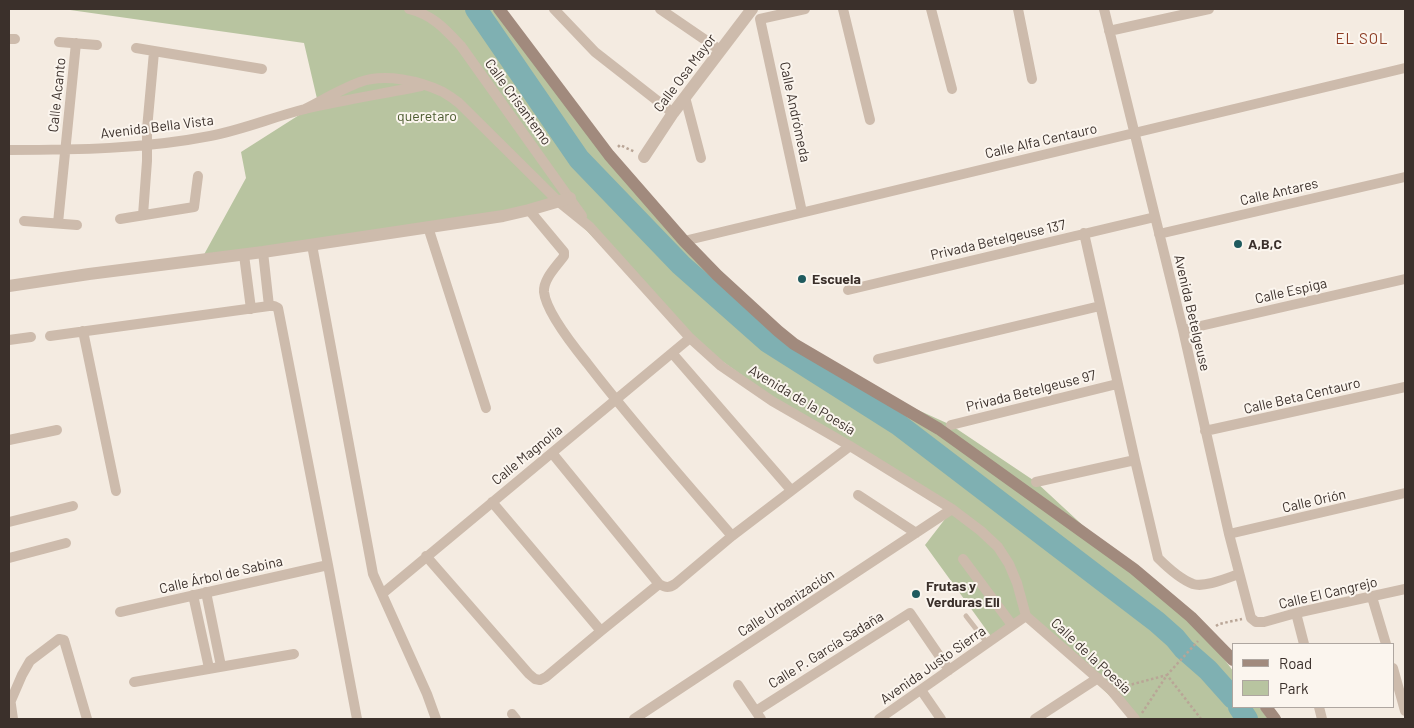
<!DOCTYPE html>
<meta charset="utf-8">
<style>
body{margin:0}
#map{position:relative;width:1414px;height:728px;overflow:hidden;background:#f4ebe1;font-family:Barlow,sans-serif}
canvas{display:block}
.frame{position:absolute;inset:0;border:10px solid #3b302b;pointer-events:none}
.legend{position:absolute;left:1232px;top:643px;width:162px;height:65px;box-sizing:border-box;background:#fbf5ee;border:1px solid #aea6a0;margin:0;padding:6px 9px;list-style:none;font-size:15px;color:#3b302b}
.legend li{display:flex;align-items:center;gap:10px;height:25px}
.legend b{width:25px;border:1px solid #aea6a0}
</style>
<div id="map">
<canvas width="1414" height="728"></canvas>
<div class="frame"></div>
<ul class="legend">
<li><b style="height:6px;background:#a18a7d"></b>Road</li>
<li><b style="height:14px;background:#b8c4a0"></b>Park</li>
</ul>
</div>
<script>
const context = document.querySelector('canvas').getContext('2d');
context.lineJoin = 'round';
function fill(path, color) {
  context.fillStyle = color;
  context.fill(path, 'evenodd');
}
function strokePath(path, color, width, dash) {
  context.strokeStyle = color;
  context.lineWidth = width;
  context.lineCap = dash ? 'butt' : 'round';
  context.setLineDash(dash || []);
  context.stroke(path);
}
function drawText(font, color, halo, rows, align = 'center') {
  context.font = font + ' Barlow,sans-serif';
  context.lineWidth = 4;
  context.setLineDash([]);
  context.textBaseline = 'middle';
  context.strokeStyle = halo;
  context.fillStyle = color;
  for (const [text, x, y, turn = 0] of rows) {
    context.save();
    context.translate(x, y);
    context.rotate((+turn || 0) * Math.PI / 180);
    context.textAlign = isNaN(turn) ? turn : align;
    if (halo) context.strokeText(text, 0, 0);
    context.fillText(text, 0, 0);
    context.restore();
  }
}
fill(new Path2D(`
 M63 9H499L610 155 777 331 865 386 951 425 1036 482 1118 558 1205 633 1233 671V707H1259L1268 719H1134L1026 616 993 639 925 545 952 510 801 418 690 338 559 202 201 260 246 178 241 152 318 103 304 43Z`), '#b8c4a0');
strokePath(new Path2D(`
 M476 9 579 159 681 265 768 342 899 425 1157 622 1175 638 1184 649 1208 670 1233 698
 M1239 707 1247 719`), '#7fb0b2', 22);
strokePath(new Path2D(`
 M618 147 620 145 635 152
 M1216 626 1219 624 1242 619
 M1122 687 1167 675 1201 719
 M1142 713 1167 675 1198 641`), '#b9a596', 2.5, [2.5, 2.5]);
strokePath(new Path2D(`
 M966 616 987 643`), '#cdbbac', 5);
strokePath(new Path2D(`
 M409 9C433 15 445 29 461 46L582 216
 M554 9 595 52 673 113
 M660 9 720 50
 M843 9 870 120
 M931 9 952 89
 M1018 9 1032 79
 M1104 9 1183 330 1229 534 1251 618 1256 622H1264L1296 613 1405 589
 M760 19 802 212
 M760 19 805 9
 M1109 31 1209 9
 M9 39H15
 M59 42 97 45
 M136 48 262 69
 M685 97 701 158
 M305 109C323 100 341 89 360 82 385 73 420 81 443 92 448 95 454 99 459 103L559 202 590 227 690 338 721 366 772 401 850 446 952 509 981 531 998 547 1009 564 1017 583 1026 616
 M9 150C76 150 144 149 210 136 242 130 273 117 305 109 343 100 382 94 421 86
 M529 210 564 252V256C557 266 543 279 544 292 546 312 574 347 587 363 633 423 683 479 732 536
 M143 215 147 161V129L154 52
 M120 219 194 207 198 176
 M24 221 77 225
 M58 223 76 43
 M428 227 486 408
 M1084 233 1135 460 1158 558C1167 567 1180 579 1193 584 1205 588 1227 578 1239 574
 M1159 234 1405 177
 M684 241 1405 68
 M312 245 373 574 427 694 436 719
 M263 252 269 306
 M244 255 251 309
 M848 290 1155 217
 M1183 330 1405 279
 M83 331 116 491
 M50 336 269 306H274L278 308 328 565 357 719
 M9 340 31 337
 M672 353 791 490
 M878 359 1100 306
 M951 425 1117 384
 M1205 431 1405 387
 M9 440 57 430
 M552 453 659 584C666 588 669 588 675 584L732 536 850 446
 M1036 482 1135 460
 M858 495 916 533
 M492 502 601 631
 M9 522 73 506
 M1229 534 1405 493
 M426 556 529 674 535 679 540 680 546 677 601 631 659 584
 M9 558 66 543
 M963 559 1012 625
 M206 592 221 666
 M382 594 690 338
 M193 595 209 668
 M1372 597 1386 644
 M120 612 328 565
 M1296 613 1304 644
 M1026 616 1111 690 1135 719
 M1393 668 1405 711
 M134 682 294 654
 M738 685 761 719
 M921 690 941 719
 M10 698 13 719
 M9 705 22 675 30 661 59 639 64 640 87 719
 M1319 707 1322 719
 M756 711 910 613 949 670
 M512 714 516 719
 M634 719 952 509
 M879 719 1026 616
 M1035 719 1098 678`), '#cdbbac', 10);
strokePath(new Path2D(`
 M644 157 673 113 752 9
 M9 286 89 274 263 252 503 216 529 210 570 198`), '#cdbbac', 12);
strokePath(new Path2D(`
 M499 9 609 155 684 241 717 275 778 331 794 344 939 429 1134 569 1191 617 1233 660
 M1266 707 1275 719`), '#a18a7d', 12);
for (const [x, y, r, color] of [
 [1238,244,5,"#1f5a5e"],
 [802,279,5,"#1f5a5e"],
 [916,594,5,"#1f5a5e"]
]) {
  const dot = new Path2D();
  dot.arc(x, y, r, 0, 2 * Math.PI);
  context.fillStyle = color;
  context.fill(dot);
  strokePath(dot, '#fbf5ee', 2);
}
drawText('14px', '#3b302b', '#fbf5ee', [
 ["Calle Osa Mayor",685,73,-53],
 ["Calle Acanto",57,95,-84],
 ["Calle Crisantemo",518,102,54],
 ["Calle Andrómeda",795,112,78],
 ["Avenida Bella Vista",157,127,-7],
 ["Calle Alfa Centauro",1041,141,-13],
 ["Calle Antares",1279,192,-13],
 ["Privada Betelgeuse 137",998,240,-13],
 ["Calle Espiga",1291,291,-13],
 ["Avenida Betelgeuse",1192,313,77],
 ["Privada Betelgeuse 97",1031,391,-14],
 ["Calle Beta Centauro",1302,396,-13],
 ["Avenida de la Poesía",802,400,31],
 ["Calle Magnolia",527,455,-39],
 ["Calle Orión",1314,501,-13],
 ["Calle Árbol de Sabina",221,575,-13],
 ["Calle El Cangrejo",1328,593,-13],
 ["Calle Urbanización",786,603,-33],
 ["Calle P. García Sadaña",826,650,-32],
 ["Calle de la Poesía",1091,656,43],
 ["Avenida Justo Sierra",933,665,-35]
]);
drawText('14px', '#4a5a2e', '#fbf5ee', [
 ["queretaro",427,116]
]);
drawText('bold 14px', '#3b302b', '#fbf5ee', [
 ["A,B,C",1248,244],
 ["Escuela",812,279],
 ["Frutas y",926,586],
 ["Verduras Eli",926,602]
], 'left');
context.letterSpacing = '1px';
drawText('15px', '#8c3b22', '#fbf5ee', [
 ["EL SOL",1362,39]
]);
context.letterSpacing = '0px';
</script>
